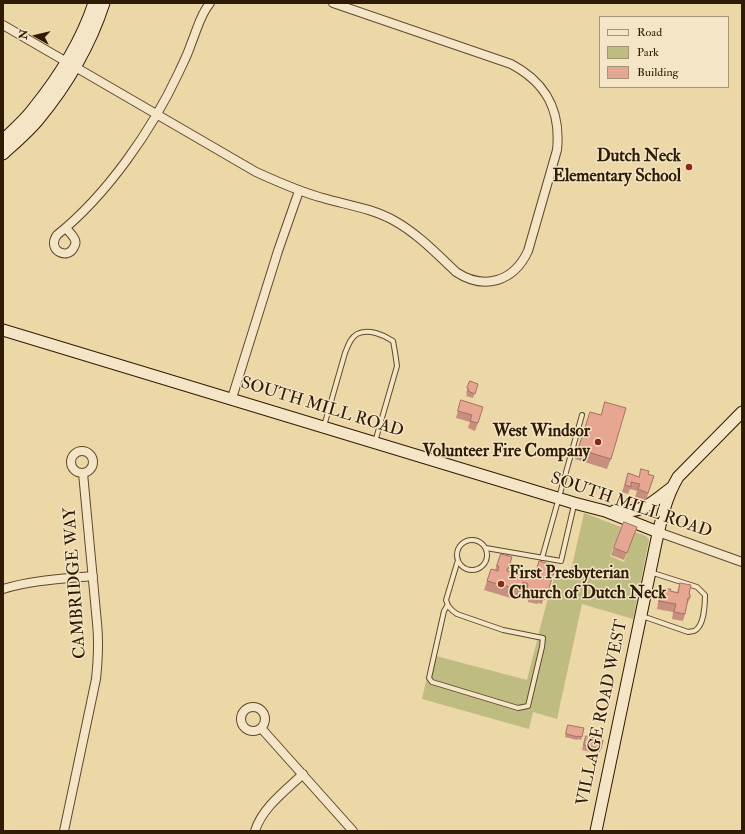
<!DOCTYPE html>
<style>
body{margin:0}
#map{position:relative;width:745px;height:834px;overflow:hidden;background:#ecd7a7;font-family:"IM FELL Double Pica",serif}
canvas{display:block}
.frame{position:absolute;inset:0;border:4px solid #2f1b03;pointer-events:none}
.legend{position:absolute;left:599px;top:16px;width:130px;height:72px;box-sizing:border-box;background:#f3e5c6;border:1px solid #a59478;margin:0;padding:5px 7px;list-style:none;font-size:12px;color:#2f1b03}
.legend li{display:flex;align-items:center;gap:8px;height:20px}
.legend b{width:20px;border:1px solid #a59478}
.north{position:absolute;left:16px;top:16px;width:40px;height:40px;-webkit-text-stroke:3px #f3e5c6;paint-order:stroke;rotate:278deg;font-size:11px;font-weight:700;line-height:16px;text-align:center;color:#2f1b03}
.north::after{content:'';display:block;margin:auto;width:14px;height:18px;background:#2f1b03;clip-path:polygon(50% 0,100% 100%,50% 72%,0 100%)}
</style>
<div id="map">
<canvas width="745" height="834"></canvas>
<div class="frame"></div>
<ul class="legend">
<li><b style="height:5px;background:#f3e5c6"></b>Road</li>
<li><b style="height:11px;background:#bfbc82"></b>Park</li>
<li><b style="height:11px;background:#e7a692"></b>Building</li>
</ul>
<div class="north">N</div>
</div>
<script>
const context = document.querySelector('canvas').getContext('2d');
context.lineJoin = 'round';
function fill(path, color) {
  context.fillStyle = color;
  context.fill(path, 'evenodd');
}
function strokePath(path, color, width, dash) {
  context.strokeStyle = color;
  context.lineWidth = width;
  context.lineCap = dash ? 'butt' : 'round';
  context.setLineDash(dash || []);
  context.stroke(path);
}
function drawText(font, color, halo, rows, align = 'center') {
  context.font = font + ' "IM FELL Double Pica",serif';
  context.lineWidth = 3;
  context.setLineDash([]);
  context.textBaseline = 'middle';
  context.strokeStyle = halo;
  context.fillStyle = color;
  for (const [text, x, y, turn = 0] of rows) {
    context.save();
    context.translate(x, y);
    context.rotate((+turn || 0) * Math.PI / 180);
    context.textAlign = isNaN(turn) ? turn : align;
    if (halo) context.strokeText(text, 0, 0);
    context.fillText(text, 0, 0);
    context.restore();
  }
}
fill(new Path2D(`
 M584 513 621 527 610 556 624 562 635 532C640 534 647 535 649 540L633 619 582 604 557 719 533 712 529 729 422 699 432 655 527 680 546 605 555 575 569 579Z`), '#bfbc82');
const lane = new Path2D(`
 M324 426 345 353C348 346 350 338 357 334 368 328 384 335 393 341L395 352 397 366 375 442
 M457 555a15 15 0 1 1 30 0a15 15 0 1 1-30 0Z
 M486 548 561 561 574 505
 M542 558 582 415
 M447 606 444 611 429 678 432 682 518 708 528 706 542 647 543 638 503 630 457 614C451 610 448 607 446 600L458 560
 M642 616 688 632C688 632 694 631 694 631 704 627 705 604 705 595L697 587 650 572`);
const street = new Path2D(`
 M3 25 256 172C278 182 300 192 323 198 347 205 371 208 393 220 417 233 437 254 456 272 485 291 514 281 528 251L557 150C561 111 547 83 511 64L333 3
 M66 228C68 231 72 234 74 238 76 241 76 244 74 247 68 261 46 250 57 235 107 195 152 130 179 72 183 63 188 54 191 44 197 30 200 15 210 3
 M232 398 278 251 299 191
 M71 462a11 11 0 1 1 22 0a11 11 0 1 1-22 0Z
 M658 532 742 562
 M3 589C32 580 62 579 93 576
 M241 719a12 12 0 1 1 24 0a12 12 0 1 1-24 0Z
 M261 728 353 831
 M64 831 96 679C98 660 99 642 97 623L83 473
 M255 831C262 808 285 791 303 774`);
const secondary = new Path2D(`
 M3 140C13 130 25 120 33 109 59 77 81 42 94 3
 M3 154C15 143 28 132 38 120 67 85 90 46 104 3
 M3 330 574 503 605 511 658 532
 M614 511C641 514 651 504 671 488
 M596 831 656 543C661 520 666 497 678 477L742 412`);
strokePath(lane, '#5e4a2c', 6);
strokePath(street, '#5e4a2c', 10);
strokePath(secondary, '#2f1b03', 13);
strokePath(lane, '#f3e5c6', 4);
strokePath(street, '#f3e5c6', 8);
strokePath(secondary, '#f3e5c6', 11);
fill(new Path2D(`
 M470 381 478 384 473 398 466 396 467 394 466 393Z
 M461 400 478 423 475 431 468 428 470 422 456 418Z
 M605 402 611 459 607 469 575 459 590 412 601 415Z
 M628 473 639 477 648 474 654 476 646 500 635 497 637 491 630 489 628 494 622 492Z
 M624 522 637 527 624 560 611 555Z
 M501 554 512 557 508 571 534 579 539 561 548 591 545 600H543L542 604 538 603 537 604 528 602V600L523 598 525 593 520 592 517 600 484 590 491 569 495 570Z
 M680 583 689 594 690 598 687 605 685 614 683 621 672 619 673 612 657 609 659 596 662 589 677 592Z
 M567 727 582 737 581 740 578 739 577 740 565 737Z
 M586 736 601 749 599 754 582 750 584 741Z`), '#c78f7e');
const building = new Path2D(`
 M470 381 478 384 475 394 468 391 469 389 467 388Z
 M461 400 483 407 478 423 470 421 472 415 458 411Z
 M605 402 626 408 611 459 578 449 590 412 601 415Z
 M641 469 649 471 648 474 654 476 648 493 638 489 640 484 631 482V487L625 485 628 473 639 477Z
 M624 522 637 527 627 553 614 548Z
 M501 554 512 557 508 569H507V571L534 579 539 561 556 566 548 591 546 590 545 594 541 593V595L531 592 532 590 527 589 528 584 523 582 521 590 487 581 491 569 498 571 499 566H497Z
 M680 583 691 585 689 594H690V598H688L685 614 674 612 676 604 659 601 662 589 666 590 667 589H671L670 591 678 593Z
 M568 725 584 728 582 737 578 736V737L566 734Z
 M586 736 603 740 601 749 584 745Z`);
fill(building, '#e7a692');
strokePath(building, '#a27466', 1);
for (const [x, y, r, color] of [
 [689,167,4,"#8f2418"],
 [598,442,4,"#8f2418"],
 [501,584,4,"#8f2418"]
]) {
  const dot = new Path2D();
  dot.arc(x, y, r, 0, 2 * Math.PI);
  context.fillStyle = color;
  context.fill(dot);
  strokePath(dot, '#f3e5c6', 1.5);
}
drawText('bold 17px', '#2f1b03', '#f3e5c6', [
 ["Dutch Neck",681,157],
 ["Elementary School",681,177],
 ["West Windsor",590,432],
 ["Volunteer Fire Company",590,452],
 ["First Presbyterian",509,574,"left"],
 ["Church of Dutch Neck",509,594,"left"]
], 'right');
drawText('17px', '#2f1b03', '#f3e5c6', [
 ["SOUTH MILL ROAD",322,408,17],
 ["SOUTH MILL ROAD",631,506,19],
 ["CAMBRIDGE WAY",76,583,-94],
 ["VILLAGE ROAD WEST",603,713,-78]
]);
</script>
